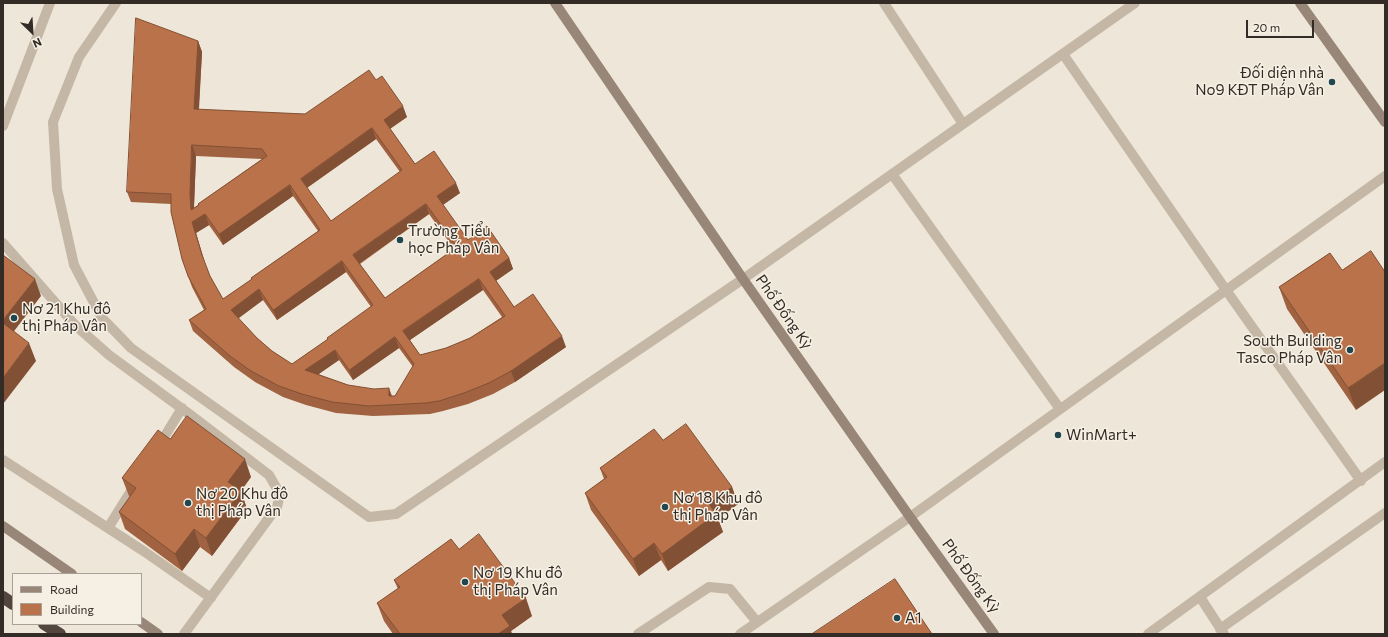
<!DOCTYPE html>
<meta charset="utf-8">
<style>
body{margin:0}
#map{position:relative;width:1388px;height:637px;overflow:hidden;background:#eee6d8;font-family:Commissioner,sans-serif}
canvas{display:block}
.frame{position:absolute;inset:0;border:4px solid #322b26;pointer-events:none}
.legend{position:absolute;left:12px;top:573px;width:130px;height:52px;box-sizing:border-box;background:#f6f0e4;border:1px solid #a8a198;margin:0;padding:5px 7px;list-style:none;font-size:12px;color:#322b26}
.legend li{display:flex;align-items:center;gap:8px;height:20px}
.legend b{width:20px;border:1px solid #a8a198}
.north{position:absolute;left:12px;top:12px;width:40px;height:40px;-webkit-text-stroke:3px #f6f0e4;paint-order:stroke;rotate:155deg;font-size:11px;font-weight:700;line-height:16px;text-align:center;color:#322b26}
.north::after{content:'';display:block;margin:auto;width:14px;height:18px;background:#322b26;clip-path:polygon(50% 0,100% 100%,50% 72%,0 100%)}
.scale{position:absolute;left:1246px;top:20px;width:68px;height:18px;box-sizing:border-box;border:2px solid #322b26;border-top:0;padding-left:5px;font-size:12px;line-height:14px;white-space:nowrap;color:#322b26;-webkit-text-stroke:3px #f6f0e4;paint-order:stroke}
</style>
<div id="map">
<canvas width="1388" height="637"></canvas>
<div class="frame"></div>
<ul class="legend">
<li><b style="height:5px;background:#988778"></b>Road</li>
<li><b style="height:11px;background:#ba724b"></b>Building</li>
</ul>
<div class="north">N</div>
<div class="scale">20 m</div>
</div>
<script>
const context = document.querySelector('canvas').getContext('2d');
context.lineJoin = 'round';
function strokePath(path, color, width, dash) {
  context.strokeStyle = color;
  context.lineWidth = width;
  context.lineCap = dash ? 'butt' : 'round';
  context.setLineDash(dash || []);
  context.stroke(path);
}
function fill(path, color) {
  context.fillStyle = color;
  context.fill(path, 'evenodd');
}
function drawText(font, color, halo, rows, align = 'center') {
  context.font = font + ' Commissioner,sans-serif';
  context.lineWidth = 3;
  context.setLineDash([]);
  context.textBaseline = 'middle';
  context.strokeStyle = halo;
  context.fillStyle = color;
  for (const [text, x, y, turn = 0] of rows) {
    context.save();
    context.translate(x, y);
    context.rotate((+turn || 0) * Math.PI / 180);
    context.textAlign = isNaN(turn) ? turn : align;
    if (halo) context.strokeText(text, 0, 0);
    context.fillText(text, 0, 0);
    context.restore();
  }
}
strokePath(new Path2D(`
 M116 3 79 57 53 122 57 189 74 265 102 318 131 348 369 517 396 514 743 279
 M638 634 709 587 730 589 757 622`), '#c5b7a6', 10);
strokePath(new Path2D(`
 M884 3 963 124
 M1063 54 1226 290 1361 481
 M3 126 50 3
 M892 174 1060 409
 M3 243 75 325 109 355 192 416 269 475 280 494 277 507 184 634
 M743 279 1135 3
 M158 447 182 408
 M3 460 145 552 211 598
 M108 528 136 483
 M1200 597 1224 634
 M1220 629 1385 513
 M740 634 910 517 1385 176
 M1148 634 1385 462`), '#c5b7a6', 10);
strokePath(new Path2D(`
 M555 3 743 279 910 517 994 634
 M1300 3 1385 122
 M3 526 72 574
 M141 622 158 634`), '#988778', 10);
strokePath(new Path2D(`
 M3 597 13 604
 M44 624 60 634`), '#52463e', 12);
fill(new Path2D(`
 M198 41 202 52 199 110 305 114 376 80 407 117 390 129 415 164 460 193 443 205 468 240 509 258 513 269 496 281 514 307 566 347 515 382 493 394 468 404 443 411 430 414 373 416 336 413 306 405 283 397 255 382 234 367 193 331 189 320 204 310 192 287 182 259 171 204 131 202 127 192ZM376 139 400 172 331 221 307 188ZM196 156 262 159 198 204V205L194 208ZM293 196 318 231 251 278 252 279 223 299 210 276 204 262 196 233 209 225 223 245ZM429 214 454 249 385 298 360 264ZM346 272 371 307 327 338V340L292 364 272 351 257 338 238 318 263 300 277 320ZM483 290 502 317 470 338 446 348 420 355 410 340ZM399 348 413 367 395 396H392L348 385 318 374 339 360 353 380Z
 M1330 253 1356 410 1287 309 1279 287Z
 M170 439 251 477 241 491 247 509 212 556 200 547 182 571 125 529 119 512 130 497 129 496 122 478Z
 M663 440 732 487 738 504 718 519 723 532 668 571 661 560 639 576 591 510 585 493 604 479 600 468Z
 M459 549 532 616 511 631 512 634H393L384 621 377 603 398 589 394 580Z`), '#a06240');
fill(new Path2D(`
 M198 41 202 52 198 120 194 109Z
 M403 106 407 117 388 130 384 120Z
 M372 128 376 139 305 189 301 179Z
 M192 145 196 156 194 205 195 221 205 214 209 225 196 233 206 266 202 255 192 222 190 195Z
 M456 183 460 193 441 206 437 196Z
 M290 185 293 196 223 245 219 234Z
 M426 204 429 214 357 265 353 255Z
 M509 258 513 269 494 282 490 272Z
 M342 261 346 272 277 320 273 310Z
 M35 279 41 296 8 339 3 326V320Z
 M479 279 483 290 407 342 403 331Z
 M259 289 263 300 235 321 231 310Z
 M562 336 566 347 515 382 511 371Z
 M395 337 399 348 353 380 349 370Z
 M29 343 36 361 3 404V378Z
 M335 350 339 360 309 381 305 370Z
 M1385 363V390L1356 410 1348 388Z
 M389 388 393 399 389 396Z
 M245 459 251 477 235 499 228 482Z
 M732 487 738 504 718 519 723 532 668 571 662 554 709 504Z
 M241 491 247 509 212 556 206 538Z
 M194 529 200 547 182 571 175 554Z
 M654 543 661 560 639 576 633 559Z
 M526 598 532 616 511 631 512 634H498L502 615Z`), '#825034');
const building = new Path2D(`
 M136 18 198 41 194 109 305 114 369 70 376 80 382 76 403 106 384 120 415 164 434 151 456 183 437 196 468 240 487 226 509 258 490 272 514 307 533 294 562 336 511 371 489 383 464 393 439 401 426 403 369 406 332 402 302 394 279 386 251 371 230 356 189 320 206 309 188 276 182 259 171 212V194L127 192ZM372 128 402 170 331 221 301 179ZM192 145 262 149 267 156 198 204 199 205 191 210 190 195ZM290 185 320 230 251 278 252 279 223 299 210 276 202 255 192 222 205 214 219 234ZM426 204 457 247 385 298 353 255ZM342 261 373 305 327 338 328 339 292 364 272 351 257 338 231 310 259 289 273 310ZM479 279 505 316 470 338 446 348 420 355 403 331ZM395 337 414 364 395 396H389V388L374 389 348 385 305 370 335 350 349 370Z
 M1371 251 1385 272V363L1348 388 1279 287 1330 253 1342 270Z
 M3 255 35 279 3 320Z
 M3 323 29 343 3 378Z
 M187 416 245 459 228 482 241 491 206 538 194 529 175 554 119 512 136 488 122 478 158 430 170 439Z
 M686 424 732 487 709 504 716 514 662 554 654 543 633 559 585 493 607 477 600 468 654 429 663 440Z
 M479 534 526 598 502 615 510 626 498 634H400L377 603 400 587 394 580 451 539 459 549Z
 M895 579 932 634H812Z`);
fill(building, '#ba724b');
strokePath(building, '#825034', 1);
for (const [x, y, r, color] of [
 [1332,82,4,"#20464f"],
 [400,240,4,"#20464f"],
 [14,318,4,"#20464f"],
 [1350,350,4,"#20464f"],
 [1058,435,4,"#20464f"],
 [188,503,4,"#20464f"],
 [665,507,4,"#20464f"],
 [465,582,4,"#20464f"],
 [897,618,4,"#20464f"]
]) {
  const dot = new Path2D();
  dot.arc(x, y, r, 0, 2 * Math.PI);
  context.fillStyle = color;
  context.fill(dot);
  strokePath(dot, '#f6f0e4', 1.5);
}
drawText('15px', '#322b26', '#f6f0e4', [
 ["Đối diện nhà",1324,73,"right"],
 ["No9 KĐT Pháp Vân",1324,90,"right"],
 ["Trường Tiểu",408,231],
 ["học Pháp Vân",408,248],
 ["Nơ 21 Khu đô",22,309],
 ["thị Pháp Vân",22,326],
 ["South Building",1342,341,"right"],
 ["Tasco Pháp Vân",1342,358,"right"],
 ["WinMart+",1066,435],
 ["Nơ 20 Khu đô",196,494],
 ["thị Pháp Vân",196,511],
 ["Nơ 18 Khu đô",673,498],
 ["thị Pháp Vân",673,515],
 ["Nơ 19 Khu đô",473,573],
 ["thị Pháp Vân",473,590],
 ["A1",905,618]
], 'left');
drawText('15px', '#322b26', '#f6f0e4', [
 ["Phố Đống Kỳ",784,312,55],
 ["Phố Đống Kỳ",971,576,54]
]);
</script>
